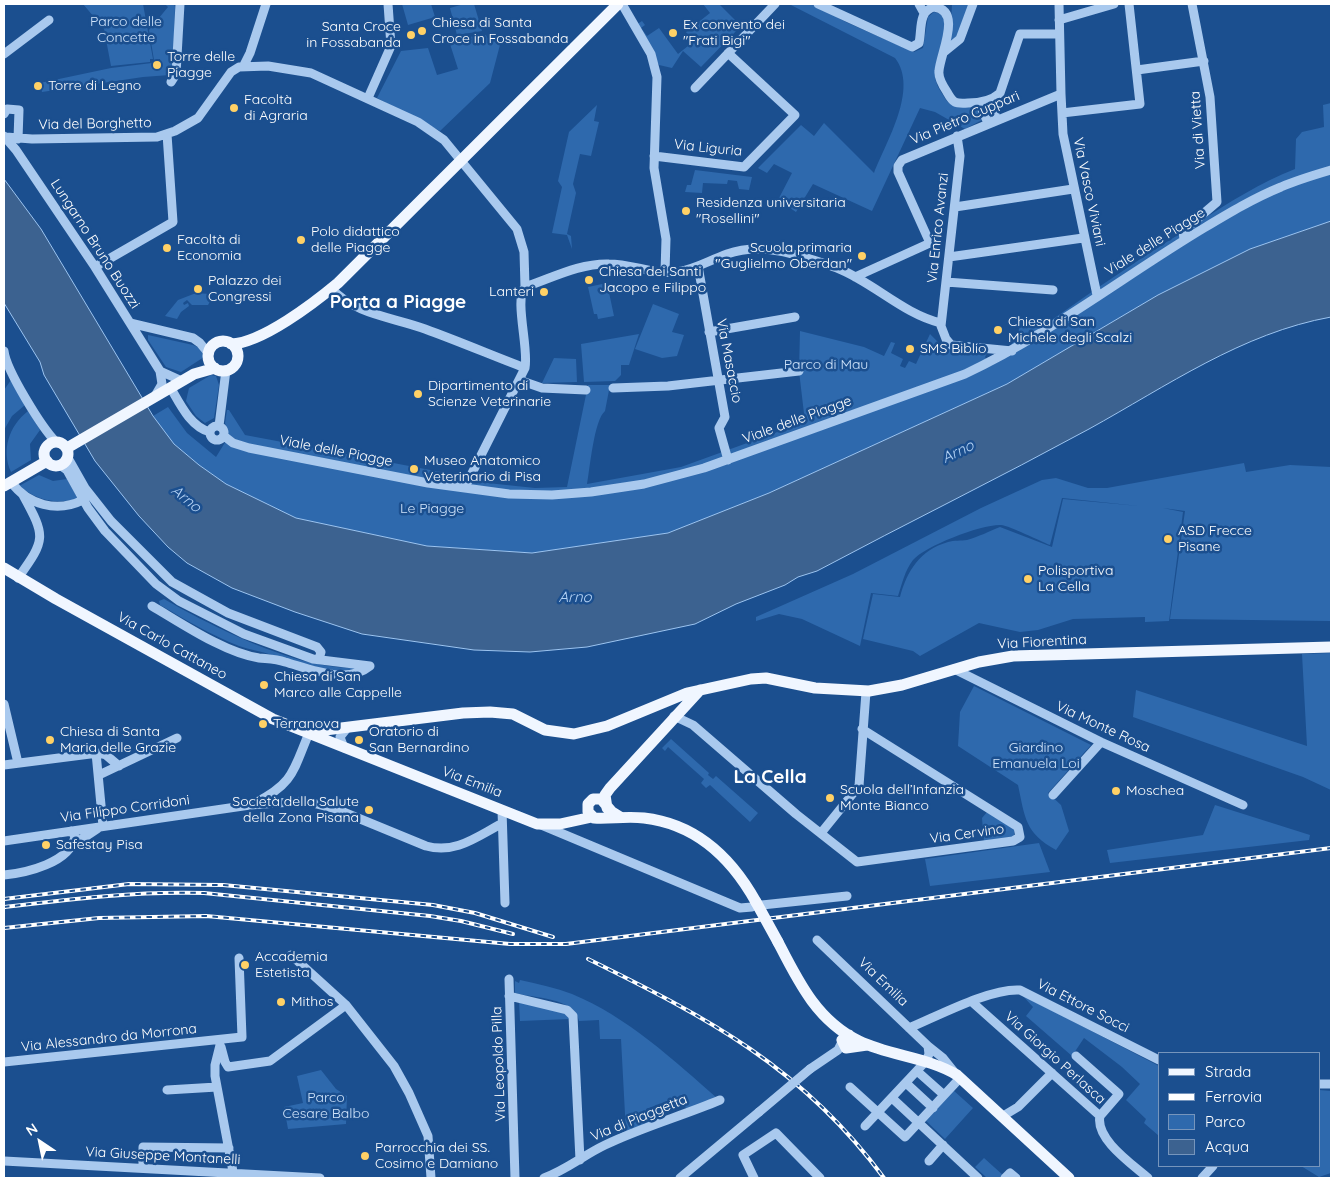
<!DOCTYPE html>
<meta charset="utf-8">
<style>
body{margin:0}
#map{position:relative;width:1335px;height:1182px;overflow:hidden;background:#1b4f8f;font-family:Quicksand,sans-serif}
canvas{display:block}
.frame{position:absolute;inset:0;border:5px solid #fff;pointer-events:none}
.legend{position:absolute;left:1158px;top:1052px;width:162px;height:115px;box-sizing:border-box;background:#1b4f8f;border:1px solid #7695bc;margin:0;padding:6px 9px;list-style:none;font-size:15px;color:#fff}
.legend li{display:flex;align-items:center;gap:10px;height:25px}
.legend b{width:25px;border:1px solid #7695bc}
.north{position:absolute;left:15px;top:1117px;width:50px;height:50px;-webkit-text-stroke:4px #1b4f8f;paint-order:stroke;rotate:326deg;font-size:14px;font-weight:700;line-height:20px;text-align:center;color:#fff}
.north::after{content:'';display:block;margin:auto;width:18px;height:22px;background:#fff;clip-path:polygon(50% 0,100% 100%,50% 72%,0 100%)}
</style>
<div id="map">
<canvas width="1335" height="1182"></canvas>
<div class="frame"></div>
<ul class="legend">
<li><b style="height:6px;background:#f0f6ff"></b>Strada</li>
<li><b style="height:6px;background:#fff"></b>Ferrovia</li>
<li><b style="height:14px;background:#2e69ad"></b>Parco</li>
<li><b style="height:14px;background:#3c6290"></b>Acqua</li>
</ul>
<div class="north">N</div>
</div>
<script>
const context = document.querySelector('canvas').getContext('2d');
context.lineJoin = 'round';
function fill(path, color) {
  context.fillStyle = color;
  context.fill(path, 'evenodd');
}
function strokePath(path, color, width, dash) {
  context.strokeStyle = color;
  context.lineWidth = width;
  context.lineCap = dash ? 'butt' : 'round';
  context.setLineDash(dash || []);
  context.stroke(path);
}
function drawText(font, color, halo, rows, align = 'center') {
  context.font = font + ' Quicksand,sans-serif';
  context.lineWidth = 5;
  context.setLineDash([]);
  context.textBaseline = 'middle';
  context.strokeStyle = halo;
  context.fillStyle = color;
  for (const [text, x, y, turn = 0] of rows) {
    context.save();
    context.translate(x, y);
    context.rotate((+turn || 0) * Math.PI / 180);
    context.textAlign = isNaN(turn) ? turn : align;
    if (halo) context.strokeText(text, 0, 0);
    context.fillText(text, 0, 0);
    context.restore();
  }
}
fill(new Path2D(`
 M83 4H143L153 59H150V62L111 66 104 29Z
 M165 4H174L175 7 173 71 170 75 143 77 42 92 40 83 111 68 152 63 153 69 161 67 160 59 154 60 149 30 168 7Z
 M402 4H431L435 17 408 25Z
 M464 4H474L482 31 457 35 450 8Z
 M703 4H719L741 26 701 67 683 51 672 68 659 65 636 25 642 21 645 25 641 28 647 36 659 28 678 54 693 42 686 32 710 13Z
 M789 4H811L848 23 914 52 923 48 928 17 934 12 941 14C952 29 939 60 935 77 936 84 939 89 943 95 951 111 962 105 977 108L982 120 965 129 935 112 920 108 872 211 813 184 796 212 778 200 792 173 774 164 767 173 758 168 801 125 814 136 824 123 874 173C886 142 919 89 895 58Z
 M952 4H969L959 35 950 43Z
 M486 35 487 38 496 36 497 42 501 41 490 83 440 131 377 98 401 51 428 48 437 75 458 69 450 44 453 39Z
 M1331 103V221L1250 249 1158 295 1007 384 769 493 668 533 532 553 427 546 296 518 226 484 199 465 174 444 153 416 168 407 187 433 216 457 229 436 225 423 227 410H229L245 435 441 472 478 482 535 488 567 487 588 385H610L605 411C594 420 590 468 587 484L681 467 805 422 799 371 800 331 864 347 884 356 891 342 895 343 891 353 903 359 900 366 905 368 909 361 916 364 930 334 943 347 987 353 985 357 988 363 1012 350 1011 344 1018 339 1020 317 1038 318 1039 329C1091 292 1143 256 1199 222 1230 202 1261 182 1295 169L1296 139 1302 132 1324 127 1323 105Z
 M597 105 594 121 599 122 591 156 580 154 573 184 576 193 567 234 571 236 572 249 567 235 552 233 562 187 558 181 569 132Z
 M695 170 752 177 749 190 739 189 737 181 728 180 727 184 703 183 702 193 685 192 687 185H691Z
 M607 283 614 316 598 319 597 314H594L588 287Z
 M196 293 209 294 212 298 208 305H192L187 300 183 303 184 305 188 303 189 306 181 312 177 319 165 316 178 300Z
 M653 304 679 314 672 332 684 335 677 356 662 358 635 349Z
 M639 334 629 365H621V375L615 381 584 382 581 344Z
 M148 335 193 345 200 348 204 357 181 372 166 367 148 340Z
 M554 358 576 359 577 382 542 383Z
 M211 375 216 376 219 385 214 418 205 423 196 416 186 401 189 388Z
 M11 380 25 405 12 416 4 430V390Z
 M28 411 40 430 30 444 31 460 11 472C1 450 9 426 28 411Z
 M1244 463 1246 472 1290 465 1331 467V621L1170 619 1185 511 1163 508 1183 512 1169 621 1145 622V617L1073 619 1038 630 1020 632 979 623 920 656 913 651 863 639 873 594 900 597C907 571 920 550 948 542 954 540 961 541 967 540 978 537 990 531 1000 527L1052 547 1063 499 1139 506 1062 498 1050 545C1040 541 1010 526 1001 525 982 524 925 546 913 560 905 570 902 584 898 596L871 593 860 646 802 619 779 614 756 621V617L853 574 981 508 1042 480 1056 478 1088 488H1107Z
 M39 475 53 481 67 479 78 499C53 504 39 501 19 486Z
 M164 599C213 627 305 674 362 667 330 677 302 664 272 655 261 651 250 650 239 646 211 635 186 620 160 605L159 601Z
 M1331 653V790L1303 777 1133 717 1136 690 1307 746 1302 654Z
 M974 686 1091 745 1048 793 1061 805 1069 831 1056 850C1025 833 1025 818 1018 785L958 746 960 712Z
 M671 739 709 773 708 775 713 779 716 776 758 813 750 822 710 785 706 788 701 783 704 779 668 747 665 751 662 748Z
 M1215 805 1310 835 1309 840 1110 863 1107 850 1203 835Z
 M987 812 1014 829V837L984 842 982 818Z
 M1039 843 1050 872 930 886 925 859Z
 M520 980C538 984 556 988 572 994 626 1016 675 1061 718 1099L687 1111 681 1096 646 1109 651 1124 626 1133 621 1039H600L599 1020 579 1021C575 997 532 998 515 993V981L519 983Z
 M1022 995 1159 1066V1136L1144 1123 1146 1119 1126 1100 1140 1084 1122 1067 1084 1038 1072 1056 1026 1016 1033 1007Z
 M519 1001 565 1012 570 1019 520 1021Z
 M321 1070 336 1089 347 1096 346 1124 288 1129 284 1107 303 1103 297 1076Z
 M953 1090 973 1108 945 1139 925 1120Z
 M1319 1090 1331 1091V1173L1319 1177 1301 1166H1319Z
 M984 1158 1004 1176 1002 1178H987L975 1167Z`), '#2e69ad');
const water = new Path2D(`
 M4 179 41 229 153 416 174 444 199 465 226 484 296 518 427 546 532 553 668 533 769 493 1007 384 1158 295 1250 249 1331 221V317C1242 333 1167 386 1089 429 999 478 907 523 817 571L798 577 785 585 736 604 695 624 587 647 530 652 474 650 362 634 295 612 232 588 187 563 168 547 139 516 95 461 44 375 40 362 4 303Z`);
fill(water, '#3c6290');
strokePath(water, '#9cc4f0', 1);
strokePath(new Path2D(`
 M622 4 651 54 657 77 654 168 666 239 665 272
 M818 4 912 47 919 43C922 30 918 11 934 7 963 10 940 54 939 71 938 78 943 86 947 92 953 103 955 104 968 103 979 103 991 101 1000 93L1020 34H1059
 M919 4 924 13
 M1059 20 1114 4
 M944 52 960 39 973 4
 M4 54 49 20
 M244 65 250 53 266 4
 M1137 70 1204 61
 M171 82 176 74 180 4
 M695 88 775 4
 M1061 94 1063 134 1097 295
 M368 98 391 46 388 4
 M979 103 988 123
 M1062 113 1140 104 1129 4
 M4 114 7 109 19 110 18 139
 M995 120V97
 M4 136 16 150 95 267 160 371 162 384 155 396
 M957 136 960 156 941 326 946 339 951 345 1012 351
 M6 137 32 139 157 137 175 131 198 118 231 72 239 67 268 66 311 73 418 122 444 140 517 229 524 252 525 287
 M654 156 744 167 795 115 728 53
 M955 207 1073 189
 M1184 240 1183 231 1217 202 1210 97 1192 4
 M949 257 1083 238
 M698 266 725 417 719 428 728 460
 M95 267 173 222 167 134
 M855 277 930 243 898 172V166L902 160 1061 94 1059 4
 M946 282 1053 290
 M525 287C552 278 580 263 609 264 632 264 654 275 677 272 694 270 710 260 727 254 764 241 802 256 837 268 873 282 903 314 941 323
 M331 288C355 315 393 317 425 329 458 341 491 355 525 368
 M130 323 193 338 200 343 209 354
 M709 332 795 317
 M4 351C6 370 42 428 56 442
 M160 371 182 381
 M519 380 542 388 586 390
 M613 388 668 386 799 371
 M173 392C182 408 192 427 210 432
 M219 426 226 370
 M210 433a7 7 0 1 1 14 0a7 7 0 1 1-14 0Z
 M224 436 233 443 249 448 428 483 509 494 552 495 591 492 644 484 704 468 965 374C1050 334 1124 276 1204 228 1229 213 1254 198 1281 187 1297 180 1314 175 1331 170
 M68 458 85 488 111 521 172 582 228 613 317 647 321 652 319 659
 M60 465 67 470 88 508 105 531 156 584 179 601 244 634 313 659 370 666
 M11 482C28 505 57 513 83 500
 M465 487 525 368C529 348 514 299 525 287
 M18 578C46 539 46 537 23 495
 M152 606C181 623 225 653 259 658 268 659 276 659 285 662 310 669 347 685 370 666
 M954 669 1101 742 1243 805
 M4 704 18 763
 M674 716 693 725 796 814 857 862 1013 841 1020 837 1018 827 862 729
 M344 748 340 737 348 727
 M96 753 103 826
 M4 765 98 753 106 755 119 766
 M99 775 177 738
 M1053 795 1101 742
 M255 803C294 783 293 771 309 733
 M502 810 505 903
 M539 824 740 908 752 907
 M821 833 859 786 866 692
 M4 841 250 805 305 801 336 809 426 846C456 854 476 837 501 824
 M73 845 97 829
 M4 875C25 873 71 863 75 836L71 831
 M762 905 847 896
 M817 940 928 1046 943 1058 955 1073
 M291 955 346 1005 394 1066 409 1093 428 1136 431 1178
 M509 979 515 1178
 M509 996 567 1010 573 1016 580 1160
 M972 1002 1100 1116
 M909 1028C938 1016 990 988 1020 990L1159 1060
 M220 1045 215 1065V1076L234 1177
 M221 1047 225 1062 228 1067 270 1061 346 1005
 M1076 1056 1119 1094 1100 1116
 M4 1062 242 1037 239 958
 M810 1069 838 1050 842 1042
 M917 1071 944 1095
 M906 1083 933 1108
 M1319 1084H1331
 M850 1087 905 1137 960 1078
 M167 1090 217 1087
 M892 1098 978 1178
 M1003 1116 1018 1107 1052 1073
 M1100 1116C1095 1139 1132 1164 1148 1178
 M865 1126 926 1061 929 1054 928 1046
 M4 1161 320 1178
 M929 1161 943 1145
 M143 1168V1147L229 1148
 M544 1178C566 1170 584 1155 605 1145 642 1127 682 1116 720 1100
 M680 1178 759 1112
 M754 1178 743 1155 776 1133 820 1178
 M1005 1178 1010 1173 1016 1178
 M1202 1178 1213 1166`), '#a9c9ee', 9);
strokePath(new Path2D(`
 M208 356a15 15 0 1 1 30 0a15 15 0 1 1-30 0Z
 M231 344C262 343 314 303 338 283L618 4
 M44 454a12 12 0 1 1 24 0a12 12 0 1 1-24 0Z
 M67 448 194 374 215 368
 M4 486 47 461
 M4 568 56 599 273 719 537 824H560L592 817
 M303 730H325L463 713 490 712 513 714 545 730 574 734 607 726 687 693 751 679 766 678 815 688 869 691 902 685 979 662 1013 656 1331 647
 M607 808 605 795 610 788 700 690
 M620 817 612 812 601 799H593L588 804V812L594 818C610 819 627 816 644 818 696 824 731 857 756 902
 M778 942C798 981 817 1021 859 1041 890 1056 927 1057 957 1075L1069 1178
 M849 1035 842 1040 846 1048 867 1045`), '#f0f6ff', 11);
const rail = new Path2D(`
 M4 899 129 884 223 885 433 905 475 913 553 937
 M4 907C71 899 137 891 204 893L430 916 461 921 513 934
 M4 928 99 918 206 916 510 944H566L1331 848
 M588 959C708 1018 802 1067 884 1178`);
strokePath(rail, '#fff', 4);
strokePath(rail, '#1b4f8f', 2, [5.5]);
strokePath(new Path2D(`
 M759 1112 810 1069`), '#a9c9ee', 9);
strokePath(new Path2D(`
 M756 902 778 942`), '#f0f6ff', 11);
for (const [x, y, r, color] of [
 [422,31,5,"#ffd166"],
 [673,33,5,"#ffd166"],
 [411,35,5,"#ffd166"],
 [157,65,5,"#ffd166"],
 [38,86,5,"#ffd166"],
 [234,108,5,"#ffd166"],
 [686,211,5,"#ffd166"],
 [301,240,5,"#ffd166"],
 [167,248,5,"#ffd166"],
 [862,256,5,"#ffd166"],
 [589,280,5,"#ffd166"],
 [198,289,5,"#ffd166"],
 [544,292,5,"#ffd166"],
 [998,330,5,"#ffd166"],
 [910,349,5,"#ffd166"],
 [418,394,5,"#ffd166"],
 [414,469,5,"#ffd166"],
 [1168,539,5,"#ffd166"],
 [1028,579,5,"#ffd166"],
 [264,685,5,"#ffd166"],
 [263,724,5,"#ffd166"],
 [50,740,5,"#ffd166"],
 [359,740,5,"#ffd166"],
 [1116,791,5,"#ffd166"],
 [830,798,5,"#ffd166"],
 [369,810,5,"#ffd166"],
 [46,845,5,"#ffd166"],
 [245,965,5,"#ffd166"],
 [281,1002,5,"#ffd166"],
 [365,1156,5,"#ffd166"]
]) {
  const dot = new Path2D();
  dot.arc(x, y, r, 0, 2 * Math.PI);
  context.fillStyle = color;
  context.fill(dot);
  strokePath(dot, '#1b4f8f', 2);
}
drawText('14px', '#cfe3fa', '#1b4f8f', [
 ["Parco delle",126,22],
 ["Concette",126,38],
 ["Parco di Mau",826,365],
 ["Le Piagge",432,509],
 ["Giardino",1036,748],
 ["Emanuela Loi",1036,764],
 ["Parco",326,1098],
 ["Cesare Balbo",326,1114]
]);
drawText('14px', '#fff', '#1b4f8f', [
 ["Chiesa di Santa",432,23],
 ["Croce in Fossabanda",432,39],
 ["Ex convento dei",683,25],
 ["\"Frati Bigi\"",683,41],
 ["Santa Croce",401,27,"right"],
 ["in Fossabanda",401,43,"right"],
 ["Torre delle",167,57],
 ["Piagge",167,73],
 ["Torre di Legno",48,86],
 ["Facoltà",244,100],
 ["di Agraria",244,116],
 ["Residenza universitaria",696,203],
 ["\"Rosellini\"",696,219],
 ["Polo didattico",311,232],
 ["delle Piagge",311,248],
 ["Facoltà di",177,240],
 ["Economia",177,256],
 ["Scuola primaria",852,248,"right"],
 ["\"Guglielmo Oberdan\"",852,264,"right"],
 ["Chiesa dei Santi",599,272],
 ["Jacopo e Filippo",599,288],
 ["Palazzo dei",208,281],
 ["Congressi",208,297],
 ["Lanteri",534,292,"right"],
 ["Chiesa di San",1008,322],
 ["Michele degli Scalzi",1008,338],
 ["SMS Biblio",920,349],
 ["Dipartimento di",428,386],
 ["Scienze Veterinarie",428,402],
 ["Museo Anatomico",424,461],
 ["Veterinario di Pisa",424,477],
 ["ASD Frecce",1178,531],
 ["Pisane",1178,547],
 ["Polisportiva",1038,571],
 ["La Cella",1038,587],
 ["Chiesa di San",274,677],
 ["Marco alle Cappelle",274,693],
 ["Terranova",273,724],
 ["Chiesa di Santa",60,732],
 ["Maria delle Grazie",60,748],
 ["Oratorio di",369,732],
 ["San Bernardino",369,748],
 ["Scuola dell’Infanzia",840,790],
 ["Monte Bianco",840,806],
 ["Moschea",1126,791],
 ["Società della Salute",359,802,"right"],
 ["della Zona Pisana",359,818,"right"],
 ["Safestay Pisa",56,845],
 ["Accademia",255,957],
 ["Estetista",255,973],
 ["Mithos",291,1002],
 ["Parrocchia dei SS.",375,1148],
 ["Cosimo e Damiano",375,1164]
], 'left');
drawText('14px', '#fff', '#1b4f8f', [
 ["Via Pietro Cuppari",965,118,-23],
 ["Via del Borghetto",95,124,-1],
 ["Via di Vietta",1198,130,-94],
 ["Via Liguria",708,148,6],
 ["Via Vasco Viviani",1089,192,78],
 ["Via Enrico Avanzi",938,228,-84],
 ["Viale delle Piagge",1155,242,-32],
 ["Lungarno Bruno Buozzi",95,244,57],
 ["Via Masaccio",729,361,79],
 ["Viale delle Piagge",797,420,-20],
 ["Viale delle Piagge",336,451,11],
 ["Via Fiorentina",1042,642,-3],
 ["Via Carlo Cattaneo",172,646,29],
 ["Via Monte Rosa",1103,727,25],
 ["Via Emilia",472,782,21],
 ["Via Filippo Corridoni",125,809,-8],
 ["Via Cervino",967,834,-8],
 ["Via Emilia",883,982,44],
 ["Via Ettore Socci",1083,1006,27],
 ["Via Alessandro da Morrona",109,1038,-6],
 ["Via Giorgio Perlasca",1055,1058,42],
 ["Via Leopoldo Pilla",499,1064,-92],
 ["Via di Piaggetta",639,1118,-22],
 ["Via Giuseppe Montanelli",163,1156,3]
]);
drawText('italic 15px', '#b5d3f5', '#1b4f8f', [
 ["Arno",958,452,-26],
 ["Arno",186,499,39],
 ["Arno",575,597]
]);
drawText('bold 19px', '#fff', '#1b4f8f', [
 ["Porta a Piagge",398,302],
 ["La Cella",770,777]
]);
</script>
